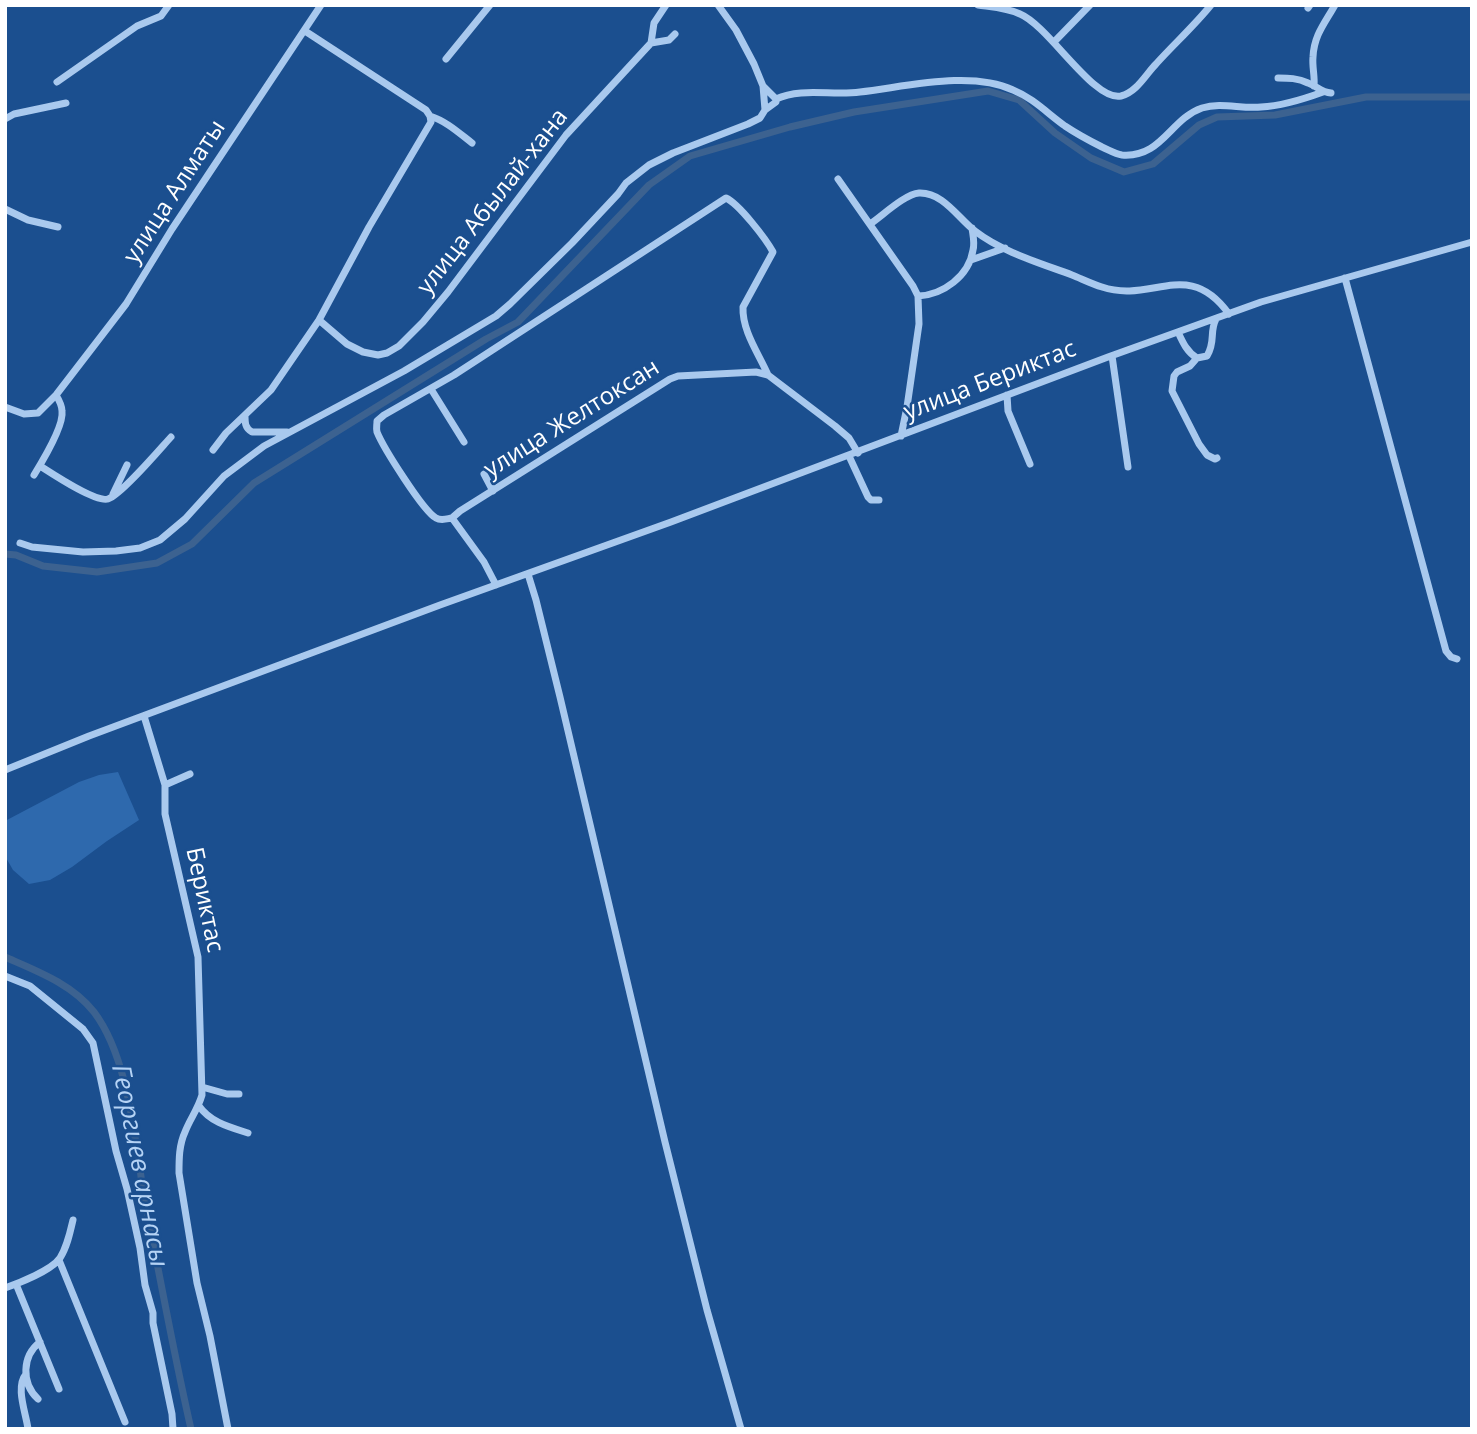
<!DOCTYPE html>
<meta charset="utf-8">
<style>
body{margin:0}
#map{position:relative;width:1477px;height:1434px;overflow:hidden;background:#1b4f8f;font-family:"Open Sans",sans-serif}
canvas{display:block}
.frame{position:absolute;inset:0;border:7px solid #fff;pointer-events:none}
</style>
<div id="map">
<canvas width="1477" height="1434"></canvas>
<div class="frame"></div>
</div>
<script>
const context = document.querySelector('canvas').getContext('2d');
context.lineJoin = 'round';
function fill(path, color) {
  context.fillStyle = color;
  context.fill(path, 'evenodd');
}
function strokePath(path, color, width, dash) {
  context.strokeStyle = color;
  context.lineWidth = width;
  context.lineCap = dash ? 'butt' : 'round';
  context.setLineDash(dash || []);
  context.stroke(path);
}
function drawText(font, color, halo, rows, align = 'center') {
  context.font = font + ' "Open Sans",sans-serif';
  context.lineWidth = 5;
  context.setLineDash([]);
  context.textBaseline = 'middle';
  context.strokeStyle = halo;
  context.fillStyle = color;
  for (const [text, x, y, turn = 0] of rows) {
    context.save();
    context.translate(x, y);
    context.rotate((+turn || 0) * Math.PI / 180);
    context.textAlign = isNaN(turn) ? turn : align;
    if (halo) context.strokeText(text, 0, 0);
    context.fillText(text, 0, 0);
    context.restore();
  }
}
fill(new Path2D(`
 M118 772 139 820 107 841 72 867 50 880 29 884 13 870 5 856V821L79 782 99 775Z`), '#2e69ad');
strokePath(new Path2D(`
 M5 554 16 555 43 566 97 572 157 563 192 544 254 483 486 339 518 322 649 185 690 156 790 127 854 112 988 91 1019 100 1055 133 1091 158 1124 172 1153 164 1199 125 1217 117 1275 115 1366 97H1472
 M5 957C37 971 72 984 94 1012 128 1057 134 1135 143 1189 158 1269 173 1350 191 1429`), '#3c6290', 7);
strokePath(new Path2D(`
 M718 5 736 30 754 64 763 86 776 99
 M978 5C992 7 1008 8 1020 14 1049 26 1094 102 1121 96 1137 92 1146 74 1156 64 1174 44 1194 26 1211 5
 M1308 8 1310 5
 M1054 42 1090 5
 M651 43 669 40 675 34
 M446 59 490 5
 M1278 78C1288 78 1298 78 1308 83 1317 86 1321 92 1331 93
 M57 82 137 26 161 16 169 5
 M1314 86C1315 76 1312 67 1313 57 1314 35 1325 23 1335 5
 M765 110 776 102V99C802 87 832 96 860 92 905 87 970 70 1013 90 1033 98 1048 114 1065 126 1077 134 1090 141 1102 147 1109 150 1115 154 1122 155 1162 158 1170 119 1202 108 1221 102 1241 109 1261 107 1281 106 1304 99 1323 92
 M430 116C446 121 459 133 472 143
 M5 119 14 114 66 103
 M838 179 913 286 918 296 919 324 907 407 901 436
 M5 209 28 220 58 227
 M870 224C882 216 905 194 919 193 943 192 958 218 975 231 1002 252 1040 263 1072 275 1082 279 1092 284 1102 287 1152 304 1188 257 1229 314
 M971 260 1005 248
 M1345 278 1446 651 1451 657 1457 659
 M918 296C943 295 969 276 973 250 975 243 973 236 972 228
 M319 320 347 344 363 352 378 355 387 353 399 346 423 322 448 292 566 135 651 43 654 23 666 5
 M1178 332C1183 343 1187 352 1197 358L1207 356C1216 341 1209 333 1216 319
 M1112 356 1128 467
 M1197 358 1190 366 1177 372 1174 376 1172 391 1199 444 1207 455 1215 459 1217 458
 M431 389 464 442
 M1007 395 1008 411 1030 464
 M5 407 24 414 38 413 56 395 126 304 172 229 321 5
 M245 415C245 423 245 428 252 432H287
 M213 450 226 433 271 390 319 320 369 227 431 122 430 116 426 110 305 31
 M849 456 868 497 871 500H879
 M40 466C51 473 96 503 108 499 121 495 160 449 171 437
 M484 474 493 491
 M34 475C42 462 64 425 62 411 62 405 59 400 56 395
 M113 494 127 465
 M452 518C446 519 441 521 436 518 423 511 383 447 377 432 376 427 377 426 377 421L384 415 454 375 726 198C739 204 766 239 773 252L743 307C742 331 759 354 768 375
 M452 518 460 511 670 379 678 376 756 372 768 375 835 426 849 438 858 453
 M452 518 484 562 496 585
 M20 543 32 547 83 552 116 551 140 548 160 540 185 519 224 476 264 446 404 371 496 316 510 304 572 243 618 194 626 183 649 165 673 153 748 124 760 118 765 110 763 86
 M528 574 536 600 560 697 665 1142 707 1310 741 1429
 M144 716 165 785V814L198 957 202 1095C198 1109 190 1119 185 1132 179 1145 179 1159 179 1173L197 1283 210 1336 228 1429
 M5 770 89 736 440 605 671 522 1108 357 1261 302 1472 242
 M165 785 190 774
 M5 976 30 986 83 1029 93 1043 116 1151 127 1189 140 1248 145 1285 153 1313V1323L172 1414 173 1429
 M202 1087 227 1094H239
 M199 1106C210 1122 229 1127 248 1133
 M59 1260 125 1422
 M16 1284 59 1389
 M5 1288C19 1283 52 1270 60 1258 67 1247 70 1233 73 1220
 M26 1374C15 1387 26 1413 28 1429
 M38 1399C21 1383 22 1356 40 1342`), '#a9c9ee', 7);
drawText('24px', '#fff', '#1b4f8f', [
 ["улица Алматы",175,192,-57],
 ["улица Абылай-хана",493,202,-52],
 ["улица Бериктас",990,381,-21],
 ["улица Желтоксан",572,419,-32],
 ["Бериктас",204,900,78]
]);
drawText('italic 26px', '#b5d3f5', '#1b4f8f', [
 ["Георгиев арнасы",139,1166,79]
]);
</script>
